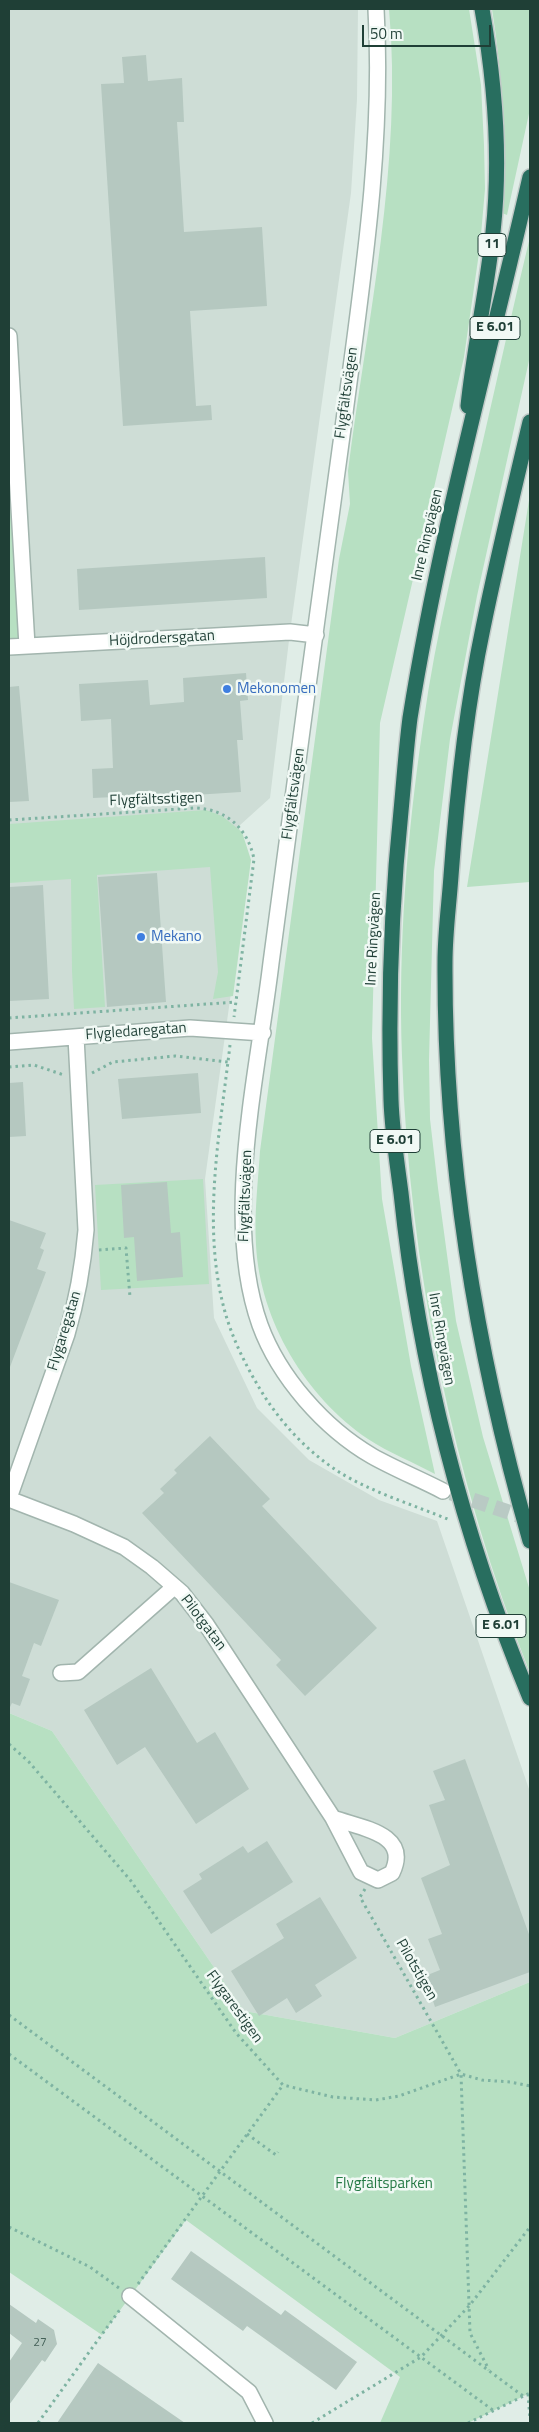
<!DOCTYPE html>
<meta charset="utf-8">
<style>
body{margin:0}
#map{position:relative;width:539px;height:2432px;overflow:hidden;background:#e0ede7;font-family:"Titillium Web",sans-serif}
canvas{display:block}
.frame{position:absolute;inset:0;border:10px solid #1f3f36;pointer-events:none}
.scale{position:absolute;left:362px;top:25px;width:129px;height:22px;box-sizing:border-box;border:2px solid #1f3f36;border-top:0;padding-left:6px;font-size:15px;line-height:18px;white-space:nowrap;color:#1f3f36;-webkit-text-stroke:4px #f1f9f5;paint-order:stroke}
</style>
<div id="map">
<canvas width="539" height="2432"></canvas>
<div class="frame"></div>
<div class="scale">50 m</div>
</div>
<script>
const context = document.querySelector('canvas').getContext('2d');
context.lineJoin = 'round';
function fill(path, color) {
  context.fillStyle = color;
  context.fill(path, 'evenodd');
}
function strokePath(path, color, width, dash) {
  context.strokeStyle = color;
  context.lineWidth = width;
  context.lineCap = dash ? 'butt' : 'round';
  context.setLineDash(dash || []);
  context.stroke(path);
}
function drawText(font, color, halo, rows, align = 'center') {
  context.font = font + ' "Titillium Web",sans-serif';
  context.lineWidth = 5;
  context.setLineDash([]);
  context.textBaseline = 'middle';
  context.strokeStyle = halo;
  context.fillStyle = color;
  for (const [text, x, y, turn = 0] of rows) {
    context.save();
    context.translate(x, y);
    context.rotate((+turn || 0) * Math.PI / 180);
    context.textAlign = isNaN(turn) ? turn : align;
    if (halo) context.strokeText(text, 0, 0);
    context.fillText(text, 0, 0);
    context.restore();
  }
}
fill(new Path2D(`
 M9 9H358L357 99 351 193 290 632 270 798 239 826 247 878 205 1179 214 1318 257 1408 309 1460 379 1500 437 1521 530 1792V1982L395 2038 244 2011 52 1731 9 1713Z`), '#ceddd6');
fill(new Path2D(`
 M389 9H469L481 85 484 145 485 189 480 246 464 357 380 723 372 1038 382 1199 411 1366 435 1474C413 1462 389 1453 368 1439 306 1397 260 1321 256 1245 254 1214 258 1182 260 1151L339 559 350 504 348 471C367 321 403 161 389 9Z
 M492 9H530V109L507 215 502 213C506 145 503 77 492 9Z
 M530 237V356L477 596 450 739 434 871 429 1060 430 1119 438 1188 456 1321 483 1437 530 1591V1673C453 1478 409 1266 402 1056 398 946 407 835 423 726 436 631 460 538 482 445 498 376 513 306 530 237Z
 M9 426 22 643 9 644Z
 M530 494V882L467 887Z
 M206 810 222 816 242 832 251 860 233 996 213 999 218 972 210 867 97 875 105 1007 74 1009 72 971 71 879 9 883V824Z
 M203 1179 209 1284 101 1290 95 1185Z
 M9 1713 52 1731 244 2011 395 2038 530 1982V2419L528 2394 468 2423H380L400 2377 186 2220 102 2335 9 2272Z`), '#b7e0c2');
fill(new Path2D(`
 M146 55 148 81 182 78 184 122H177L184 232 262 227 267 306 190 311 196 406 211 405 212 420 123 426 101 84 124 83 122 57Z
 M265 557 267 598 79 610 77 569Z
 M246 673 248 700 240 701 243 740H237L241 792 179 796V794L93 798 92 769 113 768 111 719 81 721 79 684 148 680 150 705 184 702 183 678Z
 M19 686 29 801 9 802V687Z
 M157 873 166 1002 107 1007 98 877Z
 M43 885 49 999 9 1001V887Z
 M198 1073 201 1113 122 1119 118 1079Z
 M23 1082 26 1136 9 1137V1083Z
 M167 1182 171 1233 180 1232 183 1277 137 1281 134 1237 124 1238 121 1185Z
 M9 1220 46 1233 40 1248 44 1250 37 1269 46 1272 10 1367Z
 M210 1436 270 1499 262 1506 377 1628 305 1696 276 1665 281 1660 142 1513 164 1493 160 1489 177 1473 174 1470Z
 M9 1582 59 1600 41 1646 34 1643 22 1676 30 1679 20 1706 12 1703 10 1707Z
 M151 1668 197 1743 215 1732 249 1789 196 1824 145 1747 117 1765 84 1710Z
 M465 1759 530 1937V1972L435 2007 425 1976 440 1970 428 1939 442 1934 421 1878 450 1865 429 1805 445 1800 433 1771Z
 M267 1841 293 1882 211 1934 183 1891 202 1879 199 1874 243 1846 248 1853Z
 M320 1897 357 1958 315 1985 322 1996 296 2013 287 1998 259 2016 231 1971 284 1938 276 1924Z
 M191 2251 281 2315 285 2310 357 2362 336 2390 247 2326 243 2331 171 2279Z
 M9 2304 36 2323 38 2319 54 2330 57 2344 45 2362 42 2360 9 2405V2362L22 2343 9 2333Z
 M98 2363 185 2423H57Z`), '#b5c8c0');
strokePath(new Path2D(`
 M451 1493 530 1519`), '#b9cac4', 15, [15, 8]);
const minor = new Path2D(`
 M376 9C384 149 361 289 343 428 319 606 294 785 271 963 258 1073 222 1219 260 1325 279 1377 324 1428 372 1456 395 1469 420 1479 443 1491
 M9 336 27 646
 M9 647 290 632 316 635
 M9 1042 190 1028 263 1033
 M9 1498 67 1334C77 1300 83 1266 86 1230L76 1037
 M9 1499 74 1524 124 1547 152 1567 182 1593 206 1624 333 1818 361 1872 378 1880 392 1873C411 1833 360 1828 333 1818
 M61 1673 78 1672 174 1587
 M130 2296 249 2392 265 2423`);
const highway = new Path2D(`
 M530 177C489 357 439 536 410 718 406 749 404 780 401 811 391 907 388 1003 391 1100 392 1131 397 1162 401 1193 419 1367 463 1536 530 1698
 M468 406C474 348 487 290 493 232 501 158 495 82 482 9
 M530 422C514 490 497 559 483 628 466 709 457 793 451 876 449 905 445 933 445 962 444 1158 476 1352 530 1541`);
strokePath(minor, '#a2b5ae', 18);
strokePath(highway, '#c0c9c7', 18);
strokePath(new Path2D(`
 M9 820 195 808C227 809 248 829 254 859L234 1017
 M9 1018 236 1002
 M230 1045C220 1132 201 1226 225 1312 232 1337 244 1362 257 1384 277 1419 305 1450 339 1472 369 1491 416 1506 450 1520
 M9 1067 34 1065 64 1075
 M92 1073 113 1062 175 1056 228 1062
 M99 1250 126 1248 130 1297
 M9 1744 29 1762 131 1881 236 2033 283 2085 333 2097 376 2100 399 2096 461 2074 482 2080 510 2082 530 2086
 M365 1889 360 1897 461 2074 470 2333 489 2370
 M9 2015 523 2396
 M9 2054 494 2411
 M247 2134 276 2155 278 2152
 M9 2227 90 2267 119 2288
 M138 2284 283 2085
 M528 2394 530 2419
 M38 2423 121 2308
 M312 2423 421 2357 470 2305 530 2227
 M468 2423 530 2393`), '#7eb3a2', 3, [2.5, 4]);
strokePath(minor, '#fff', 15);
strokePath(highway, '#286e5f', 15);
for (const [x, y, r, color] of [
 [227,689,5,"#3f7fe0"],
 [141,937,5,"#3f7fe0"]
]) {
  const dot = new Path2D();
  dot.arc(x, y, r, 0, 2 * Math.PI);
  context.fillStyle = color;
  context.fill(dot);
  strokePath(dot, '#f1f9f5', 2);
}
drawText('12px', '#446158', null, [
 ["27",40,2343]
]);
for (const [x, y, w] of [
 [492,245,28],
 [495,328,50],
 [395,1141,50],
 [501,1626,50]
]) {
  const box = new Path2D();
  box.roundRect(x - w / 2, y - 11.5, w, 23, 4);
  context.fillStyle = '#f1f9f5';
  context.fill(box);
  strokePath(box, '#1f3f36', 1);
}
drawText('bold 14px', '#1f3f36', null, [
 ["11",492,245],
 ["E 6.01",495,328],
 ["E 6.01",395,1141],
 ["E 6.01",501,1626]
]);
drawText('15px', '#1f3f36', '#f1f9f5', [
 ["Flygfältsvägen",347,393,-82],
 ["Inre Ringvägen",428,535,-77],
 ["Höjdrodersgatan",162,639,-3],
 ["Flygfältsvägen",294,794,-82],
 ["Flygfältsstigen",156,800,-2],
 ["Inre Ringvägen",374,939,-87],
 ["Flygledaregatan",136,1032,-4],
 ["Flygfältsvägen",246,1196,-88],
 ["Flygaregatan",65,1331,-73],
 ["Inre Ringvägen",441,1339,80],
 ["Pilotgatan",203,1623,53],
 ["Pilotstigen",416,1970,60],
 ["Flygarestigen",234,2007,54]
]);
drawText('15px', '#366cbe', '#f1f9f5', [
 ["Mekonomen",237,689],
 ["Mekano",151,937]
], 'left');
drawText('15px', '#257a45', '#f1f9f5', [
 ["Flygfältsparken",384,2184]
]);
</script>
